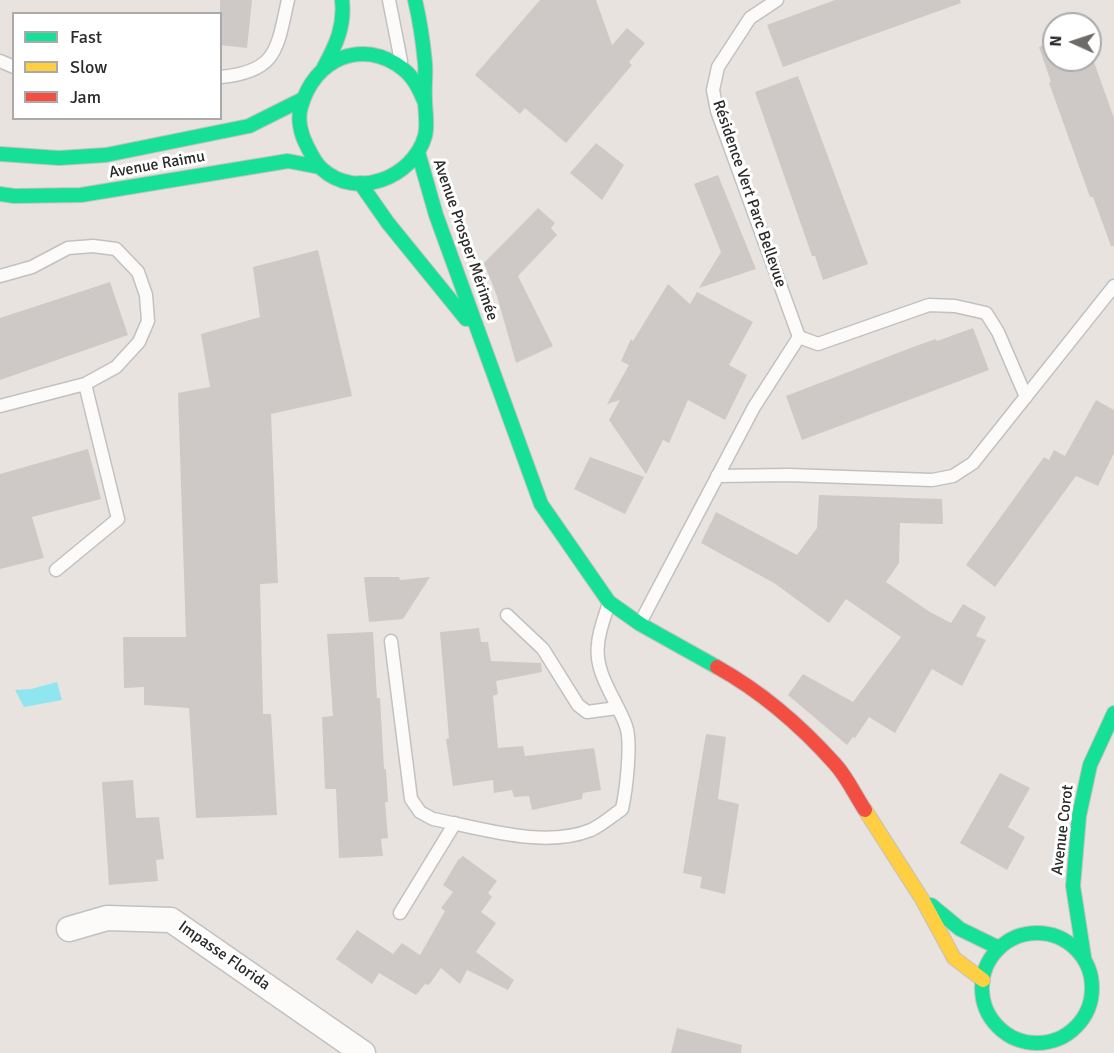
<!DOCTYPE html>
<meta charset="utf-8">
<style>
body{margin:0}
#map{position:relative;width:1114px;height:1053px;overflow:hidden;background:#e9e3df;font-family:Signika,sans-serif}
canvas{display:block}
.legend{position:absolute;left:12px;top:12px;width:210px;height:108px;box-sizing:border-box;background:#fff;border:2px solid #aaa;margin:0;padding:8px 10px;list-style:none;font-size:18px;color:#2a2a2a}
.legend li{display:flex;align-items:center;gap:12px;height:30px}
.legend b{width:30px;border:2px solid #aaa}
.north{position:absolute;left:1042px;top:12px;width:60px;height:60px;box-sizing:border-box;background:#fff;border:2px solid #aaa;border-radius:50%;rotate:273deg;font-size:16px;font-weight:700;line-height:24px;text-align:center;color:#2a2a2a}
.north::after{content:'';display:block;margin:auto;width:21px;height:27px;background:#6d6b69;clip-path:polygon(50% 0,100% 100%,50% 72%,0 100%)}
</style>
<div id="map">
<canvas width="1114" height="1053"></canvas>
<ul class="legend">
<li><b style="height:8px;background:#16e098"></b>Fast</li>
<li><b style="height:8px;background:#ffcf43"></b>Slow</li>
<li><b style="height:8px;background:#f24e42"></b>Jam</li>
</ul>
<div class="north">N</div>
</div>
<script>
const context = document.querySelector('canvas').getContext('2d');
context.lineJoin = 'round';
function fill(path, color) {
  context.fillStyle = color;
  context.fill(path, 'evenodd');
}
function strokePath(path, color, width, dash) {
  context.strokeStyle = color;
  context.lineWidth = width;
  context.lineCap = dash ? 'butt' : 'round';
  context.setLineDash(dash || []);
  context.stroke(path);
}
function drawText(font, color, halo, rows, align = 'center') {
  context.font = font + ' Signika,sans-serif';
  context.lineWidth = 6;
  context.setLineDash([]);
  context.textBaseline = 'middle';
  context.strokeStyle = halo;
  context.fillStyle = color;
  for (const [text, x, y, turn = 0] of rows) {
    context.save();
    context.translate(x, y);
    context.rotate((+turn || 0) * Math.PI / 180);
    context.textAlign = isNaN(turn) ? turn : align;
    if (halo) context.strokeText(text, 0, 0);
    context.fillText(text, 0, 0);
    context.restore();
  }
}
fill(new Path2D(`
 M57 682 62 700 24 707 15 690 31 689Z`), '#8fe6ee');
fill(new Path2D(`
 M220 0H252L247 48 220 45Z
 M540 0H596L612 45 627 28 645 43 629 62 632 65 566 143 525 108 520 114 475 75Z
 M835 0H960L961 3 783 67 767 25Z
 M1054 41V60H1090V51L1114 118V246H1111L1093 197H1090L1049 83 1051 82 1039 47Z
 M798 76 868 264 823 280 815 256H812L755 92Z
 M596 143 624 165 602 200 570 173Z
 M718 175 756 269 699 288 721 252 694 184Z
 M538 208 555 223 551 228 557 235 518 276 553 346 516 363 497 296 484 263Z
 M318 250 352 396 271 414 278 583 260 584 263 714H271L277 815 196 818 189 708 144 705V687L124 688 123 637H186L178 393 210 387 201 334 260 317 253 267Z
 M110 282 128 335 0 380V318Z
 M668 284 690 304 697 292 753 322 729 365 747 375 725 420 688 400 669 443 663 440 646 474 609 420 620 400 607 404 629 365 621 361 631 339 633 341Z
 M973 328 989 370 802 440 786 396 913 347 936 339 937 341Z
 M1096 400 1114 410V453L1098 486 1076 476 995 587 966 565 1044 457 1049 460 1054 450 1065 456Z
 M88 449 101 499 32 517 44 558 0 569V474Z
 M590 457 644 477 625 514 574 489Z
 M819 495 942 499 943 524 900 523 899 563 886 582 930 612 951 623 963 604 986 617 976 636 986 640 962 686 932 669 895 733 869 717 855 738 853 737 847 745 788 695 803 674 853 702 901 637 846 599 829 623 774 583 701 543 716 512 797 555 817 528Z
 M364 577H399L400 580 430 577 403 619 369 622Z
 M479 628 481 642H488L491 661 541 663 542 672 496 681 498 694 493 696 498 748 523 746 525 756 594 748 601 790 583 793 582 799 532 810 529 796 514 797 512 790 494 793 493 780 453 786 446 739 449 738 440 632Z
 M373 632 377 698H380L384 769H386L388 802H385L388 838 381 839 383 856 339 858 336 789H325L322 717 333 716 327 634Z
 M706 734 726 737 718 799 739 804 725 894 700 888 702 877 683 873Z
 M1000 773 1030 788 1008 827 1025 837 1007 870 960 843Z
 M133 780 136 818 159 817 164 859 156 860 158 881 109 885 102 782Z
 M463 856 497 881 488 893 492 897 481 912 496 923 476 952 514 980 508 990 467 970 460 984 441 968 429 985 425 984 416 995 379 973 372 984 336 959 357 930 393 954 402 943 420 955 445 911 441 908 453 892 443 885 458 860Z
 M677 1028 742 1045 741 1053H671Z`), '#cec9c6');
const lane = new Path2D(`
 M389 0 401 61
 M777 0 750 18 718 67 713 90 717 111 799 337
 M0 61 14 67
 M220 77C278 72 277 48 288 0
 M0 276 32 267 68 248 93 246 116 249 138 272 146 295 148 321 139 342 116 367 85 384 0 406
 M717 476 789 475 932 480 953 476 973 463 1114 286
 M56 570 118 519 85 384
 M507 615 543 649 578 705 587 712 617 708
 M640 623 754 407 799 337 818 344 929 305 955 306 986 313 998 332 1026 397
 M391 641 411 799 420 812 433 819C481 828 544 849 591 830 602 825 612 816 622 809 626 791 632 743 626 726 617 700 594 674 598 644 599 630 605 616 609 603
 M400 913 455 823`);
const street = new Path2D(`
 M69 929 107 918 171 920 363 1053`);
const fast = new Path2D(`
 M415 0C420 21 423 42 425 63 426 75 424 87 425 100 425 111 428 124 425 136 413 178 356 200 322 169 315 163 311 154 307 146 301 135 297 119 301 107 314 59 362 37 403 69 414 77 420 91 425 103
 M324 67C336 45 345 26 342 0
 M418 152 436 215 541 504 609 602 640 624 717 667
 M0 154 59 158 106 155 249 126 301 100
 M360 183 388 223 466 319
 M0 194 14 196 81 195 288 161 319 167
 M931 905 960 929 999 948
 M982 988a55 55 0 1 1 110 0a55 55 0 1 1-110 0Z
 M1084 957 1073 886 1079 816 1090 765 1114 713`);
const slow = new Path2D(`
 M865 810 922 899 954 958 983 980`);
const jam = new Path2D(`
 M717 667C760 691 802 727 835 764 847 777 855 795 865 810`);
strokePath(lane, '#c2c1c1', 15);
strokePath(street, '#c2c1c1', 27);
strokePath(fast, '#c2c1c1', 16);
strokePath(slow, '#c2c1c1', 16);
strokePath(jam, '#c2c1c1', 16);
strokePath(lane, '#fcfbfa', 12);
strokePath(street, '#fcfbfa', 24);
strokePath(fast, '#16e098', 14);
strokePath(slow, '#ffcf43', 14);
strokePath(jam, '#f24e42', 14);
drawText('16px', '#2a2a2a', '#fff', [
 ["Avenue Raimu",157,165,-10],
 ["Résidence Vert Parc Bellevue",749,194,71],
 ["Avenue Prosper Mérimée",465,240,71],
 ["Avenue Corot",1063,830,-83],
 ["Impasse Florida",224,956,35]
]);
</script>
